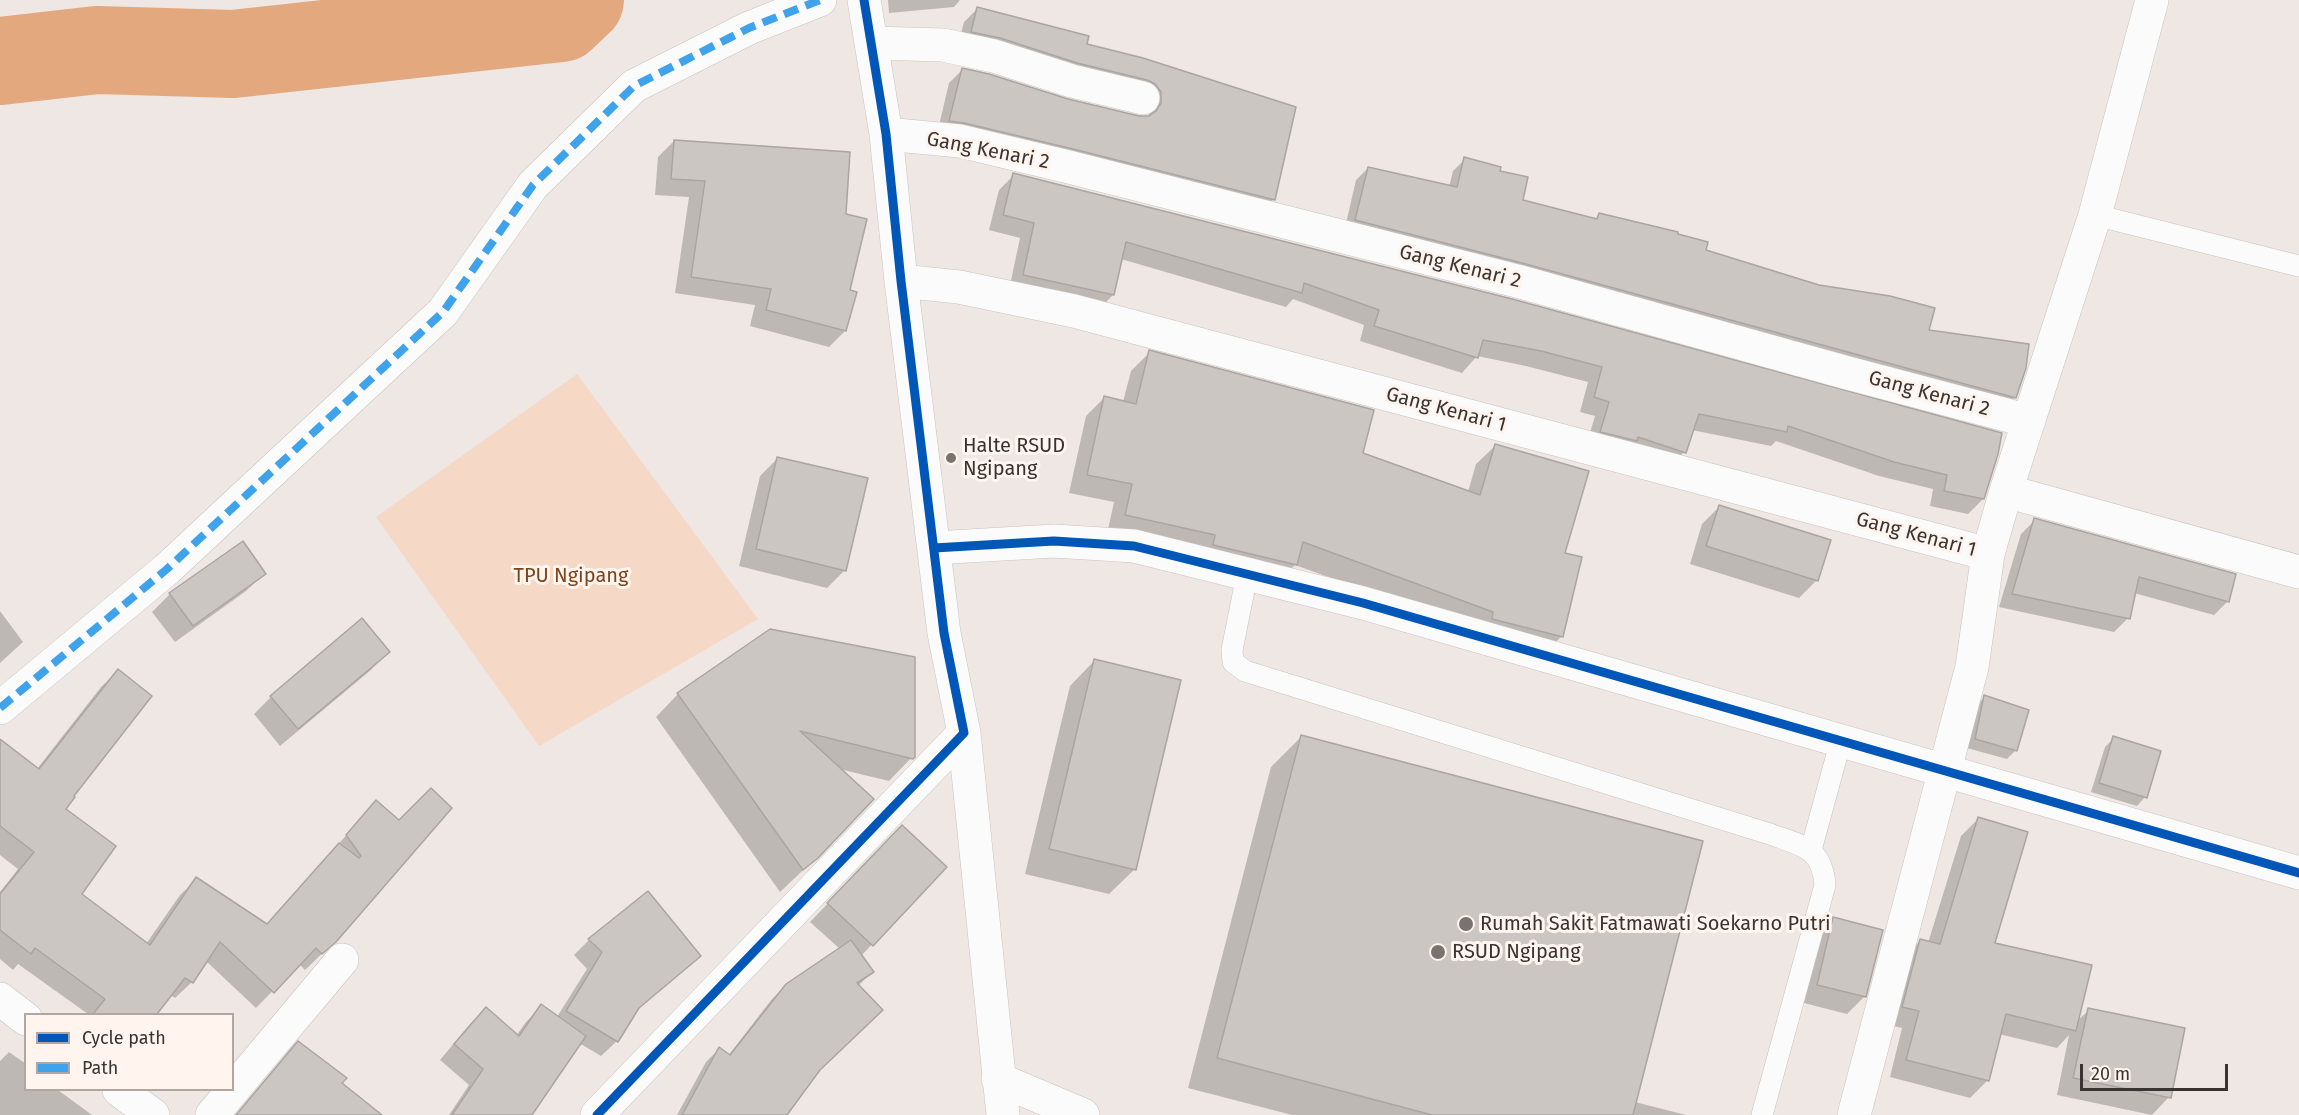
<!DOCTYPE html>
<style>
body{margin:0}
#map{position:relative;width:2299px;height:1115px;overflow:hidden;background:#eee7e3;font-family:"Fira Sans",sans-serif}
canvas{display:block}
.legend{position:absolute;left:24px;top:1013px;width:210px;height:78px;box-sizing:border-box;background:#fff4ee;border:2px solid #b0a7a2;margin:0;padding:8px 10px;list-style:none;font-size:18px;color:#393431}
.legend li{display:flex;align-items:center;gap:12px;height:30px}
.legend b{width:30px;border:2px solid #b0a7a2}
.scale{position:absolute;left:2080px;top:1064px;width:148px;height:27px;box-sizing:border-box;border:3px solid #393431;border-top:0;padding-left:8px;font-size:18px;line-height:21px;white-space:nowrap;color:#393431;-webkit-text-stroke:4px #fff4ee;paint-order:stroke}
</style>
<div id="map">
<canvas width="2299" height="1115"></canvas>
<ul class="legend">
<li><b style="height:8px;background:#0057b8"></b>Cycle path</li>
<li><b style="height:8px;background:#3fa3eb"></b>Path</li>
</ul>
<div class="scale">20 m</div>
</div>
<script>
const context = document.querySelector('canvas').getContext('2d');
context.lineJoin = 'round';
function fill(path, color) {
  context.fillStyle = color;
  context.fill(path, 'evenodd');
}
function strokePath(path, color, width, dash) {
  context.strokeStyle = color;
  context.lineWidth = width;
  context.lineCap = dash ? 'butt' : 'round';
  context.setLineDash(dash || []);
  context.stroke(path);
}
function drawText(font, color, halo, rows, align = 'center') {
  context.font = font + ' "Fira Sans",sans-serif';
  context.lineWidth = 6;
  context.setLineDash([]);
  context.textBaseline = 'middle';
  context.strokeStyle = halo;
  context.fillStyle = color;
  for (const [text, x, y, turn = 0] of rows) {
    context.save();
    context.translate(x, y);
    context.rotate((+turn || 0) * Math.PI / 180);
    context.textAlign = isNaN(turn) ? turn : align;
    if (halo) context.strokeText(text, 0, 0);
    context.fillText(text, 0, 0);
    context.restore();
  }
}
fill(new Path2D(`
 M577 374 758 619 539 746 376 517Z`), '#f5d8c6');
fill(new Path2D(`
 M888 0H960L954 7 889 13Z
 M977 9 1085 45 1142 59 1274 199 1260 212 937 134 949 83 962 70 1067 101 1138 118 1149 117 1148 106 958 45 964 22Z
 M674 141 845 215 848 291 845 331 829 347 750 326 755 305 675 293 689 197 655 195 658 157Z
 M1465 159 1498 172 1522 201 1594 220 1599 215 1676 235 1704 251 1927 331 2015 397 2003 409 1344 232 1356 180 1368 168 1449 187 1453 171Z
 M1014 175 2001 434 1983 499 1968 514 1930 506 1933 489 1879 476 1776 441 1771 446 1692 430 1684 452 1669 467 1586 446 1595 416 1580 412 1588 382 1526 366 1477 356 1462 373 1360 341 1364 325 1293 299 1286 307 1121 259 1113 295 1098 310 1009 290 1020 238 989 230 999 190Z
 M1150 352 1361 454 1468 492 1476 464 1495 446 1562 636 1543 654 1295 565 1277 583 1107 534 1114 502 1069 493 1086 416 1104 398 1123 402 1131 371Z
 M778 458 845 570 827 588 739 566 760 476Z
 M1719 507 1817 580 1799 598 1690 564 1702 524Z
 M2035 520 2234 575 2227 602 2214 615 2134 593 2128 618 2114 632 1999 607 2021 534Z
 M264 574 246 591 175 642 152 612 170 594Z
 M0 611 23 642 0 663Z
 M388 652 371 670 280 746 254 714 271 697Z
 M1095 660 1135 869 1109 894 1025 874 1070 686Z
 M118 671 64 809 80 894 146 944 180 895 197 879 266 925 376 802 399 822 335 941 305 970 299 964 256 1008 206 961 192 982 175 998 170 995 156 1014H88L18 964 13 970 0 959V892L18 869 0 855V752L37 769 101 687Z
 M678 694 913 756 889 781 839 769 817 857 780 892 656 717Z
 M1985 697 2027 711 2015 751 2007 759 1967 748 1976 705Z
 M1301 737 1635 1102 1686 1115H1292L1188 1088 1271 767Z
 M2114 738 2145 797 2137 806 2091 792 2105 747Z
 M1978 819 1994 944 2076 1022 2089 1010 2169 1097 2152 1115 2057 1095 2069 1035 2057 1048 1999 1034 1988 1080 1970 1098 1890 1077 1902 1028 1885 1024 1903 958 1920 941 1928 943 1961 836Z
 M884 845 945 867 861 956 872 972 858 986 764 1115H677L706 1062 719 1049 728 1056 772 999 787 985 840 949 810 922Z
 M647 893 699 955 685 970V967L632 1011 617 1041 601 1056 579 1043 530 1115H449L469 1085 440 1060 470 1024 486 1009 516 1036 526 1022 542 1006 557 1017 587 969 574 955 589 940Z
 M1834 919 1864 997 1847 1014 1800 1002 1816 936Z
 M9 1052 26 1064V1090H58L92 1115H0V1061Z`), '#0003');
strokePath(new Path2D(`
 M0 61 97 50 233 54 561 18 580 0`), '#e4a87e', 88);
const building = new Path2D(`
 M977 7 1089 36 1087 44 1143 58 1296 107 1275 200 1073 149 964 123 949 121 962 68 989 74 1068 99 1139 116H1149L1156 111 1161 103V92L1155 84 1147 80 1077 63 1000 38 971 32Z
 M674 140 850 152 846 214 867 219 850 290 857 292 846 331 766 310 771 289 691 277 705 181 671 179Z
 M1464 157 1501 167 1500 171 1528 177 1523 200 1597 219 1599 213 1678 232V234L1708 242 1706 250 1819 285 1890 296 1935 308 1929 330 2029 344 2026 368 2016 398 1522 263 1355 220 1368 167 1457 187Z
 M1013 173 1512 299 2002 433 1998 454 1984 499 1944 491 1947 475 1894 462 1788 426 1787 432 1699 414 1686 453 1638 437 1637 441 1600 432 1609 402 1594 397 1602 367 1541 351 1483 340 1478 358 1374 326 1379 310 1304 283 1302 293 1126 242 1114 295 1023 275 1034 223 1003 215Z
 M1149 350 1374 410 1363 453 1480 495 1495 444 1589 471 1565 553 1582 557 1563 637 1492 619 1493 612 1303 542 1297 565 1213 545 1215 535 1125 515 1132 484 1087 475 1104 396 1136 404Z
 M777 457 868 478 846 571 756 549Z
 M1719 505 1831 540 1818 581 1706 546Z
 M2034 518 2236 574 2229 602 2139 577 2130 619 2012 594Z
 M243 541 266 574 193 626 169 593Z
 M362 618 390 652 298 729 270 696Z
 M770 629 915 657V757L913 759 800 731 874 799 818 858 803 870 677 693Z
 M1094 659 1181 680 1136 870 1049 849Z
 M118 669 152 696 74 796 75 797 66 809 116 846 82 894 150 945 196 877 267 924 339 843 359 858 361 856 346 835 376 800 399 820 431 788 452 808 336 942 322 954 316 948 274 993 220 942 193 983 185 978 157 1014H93L105 999 35 948 31 954 0 930V894L34 852 0 826V739L39 769Z
 M1984 695 2029 710 2017 751 1975 739Z
 M1301 735 1703 841 1633 1115H1432L1217 1058Z
 M2113 736 2161 751 2147 798 2099 783Z
 M1978 817 2028 832 1995 943 2092 965 2076 1031 2006 1014 1989 1081 1906 1060 1919 1011 1902 1007 1920 939 1940 944Z
 M902 825 947 867 873 946 827 903Z
 M648 891 701 956 639 1008 618 1042 566 1011 602 952 588 939Z
 M1833 917 1883 930 1866 997 1817 985Z
 M851 940 874 972 857 983 883 1010 820 1070 787 1115H682L719 1047 730 1055 786 984Z
 M541 1004 586 1036 532 1115H452L483 1069 454 1044 486 1007 519 1036Z
 M2088 1008 2185 1028 2171 1098 2073 1078Z
 M298 1041 347 1078 342 1083 382 1115H236Z`);
fill(building, '#ccc6c3');
strokePath(building, '#aaa5a2', 1.5);
const lane = new Path2D(`
 M2095 215 2299 266
 M1247 575 1232 650 1233 662 1245 671 1770 834C1802 846 1822 847 1825 885L1762 1115
 M1811 850 1841 740`);
const street = new Path2D(`
 M871 43 943 45 994 56 1072 81 1143 98
 M886 134 960 141 1069 167 1517 281 1844 372 2029 421
 M901 281 959 287 1074 311 1988 554
 M2006 491 2299 572
 M934 548 1054 541 1134 546 1363 603 2299 873
 M0 708 167 569 443 312 533 185 634 86 749 28 820 0
 M964 733 1003 1115
 M0 999 26 1019
 M998 1079 1083 1115
 M119 1090 153 1115
 M212 1115 342 960
 M597 1115 964 733 944 633 901 281 886 134 864 0
 M1854 1115 1972 667 1988 554 2006 491 2095 215 2152 0`);
strokePath(lane, '#c9c3c0', 22);
strokePath(street, '#c9c3c0', 34);
strokePath(lane, '#fcfbfb', 21);
strokePath(street, '#fcfbfb', 33);
strokePath(new Path2D(`
 M0 708 167 569 443 312 533 185 634 86 749 28 820 0`), '#3fa3eb', 8, [15, 8]);
strokePath(new Path2D(`
 M934 548 1054 541 1134 546 1363 603 2299 873
 M597 1115 964 733 944 633 901 281 886 134 864 0`), '#0057b8', 9);
for (const [x, y, r, color] of [
 [951,458,6,"#78736f"],
 [1466,924,8,"#78736f"],
 [1438,952,8,"#78736f"]
]) {
  const dot = new Path2D();
  dot.arc(x, y, r, 0, 2 * Math.PI);
  context.fillStyle = color;
  context.fill(dot);
  strokePath(dot, '#fff4ee', 2);
}
drawText('20px', '#393431', '#fff4ee', [
 ["Gang Kenari 2",988,151,11],
 ["Gang Kenari 2",1460,267,14],
 ["Gang Kenari 2",1929,394,15],
 ["Gang Kenari 1",1446,410,15],
 ["Gang Kenari 1",1916,535,15]
]);
drawText('20px', '#393431', '#fff4ee', [
 ["Halte RSUD",963,446],
 ["Ngipang",963,469],
 ["Rumah Sakit Fatmawati Soekarno Putri",1480,924],
 ["RSUD Ngipang",1452,952]
], 'left');
drawText('20px', '#7c441b', '#fff4ee', [
 ["TPU Ngipang",571,576]
]);
</script>
